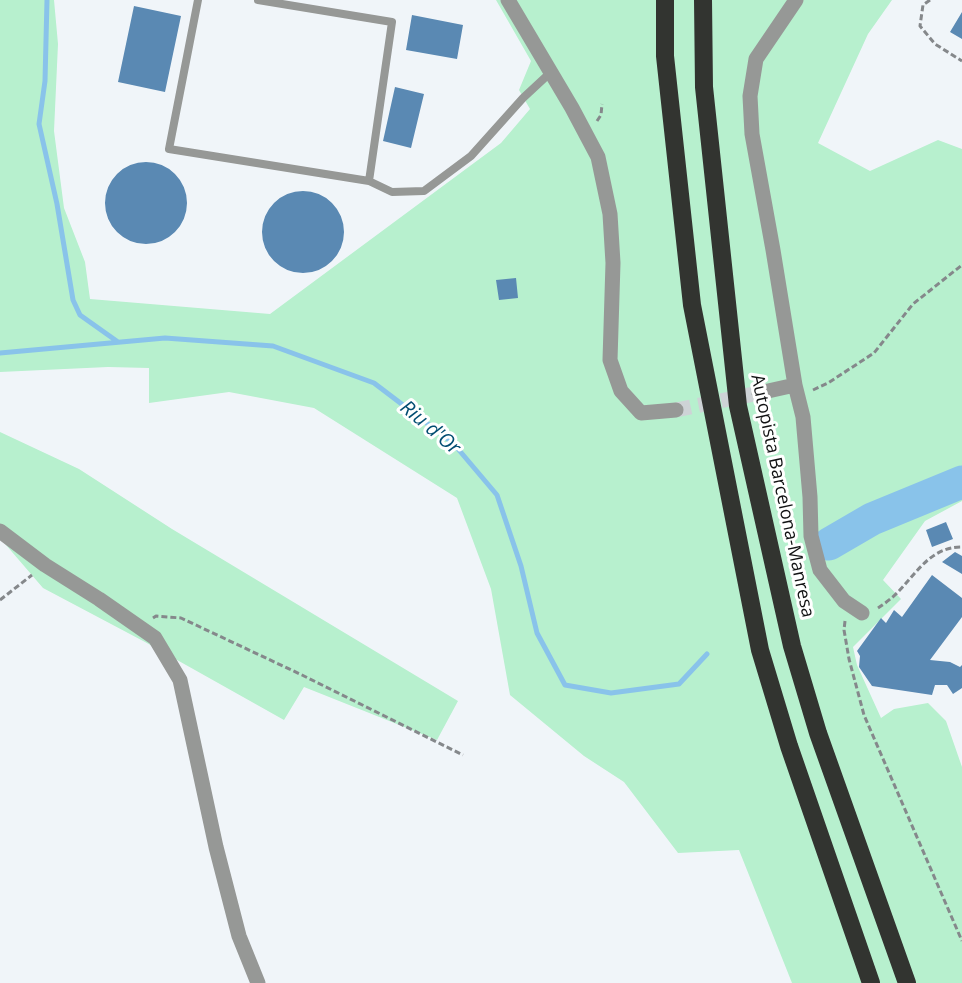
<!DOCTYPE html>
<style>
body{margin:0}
canvas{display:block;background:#f0f5f9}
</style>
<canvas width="962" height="983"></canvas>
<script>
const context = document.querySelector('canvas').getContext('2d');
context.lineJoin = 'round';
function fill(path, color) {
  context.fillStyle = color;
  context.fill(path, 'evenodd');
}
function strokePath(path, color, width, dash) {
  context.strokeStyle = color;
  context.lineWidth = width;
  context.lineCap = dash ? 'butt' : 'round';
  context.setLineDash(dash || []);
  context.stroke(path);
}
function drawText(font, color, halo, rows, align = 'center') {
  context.font = font + ' "Open Sans",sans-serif';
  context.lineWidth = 6;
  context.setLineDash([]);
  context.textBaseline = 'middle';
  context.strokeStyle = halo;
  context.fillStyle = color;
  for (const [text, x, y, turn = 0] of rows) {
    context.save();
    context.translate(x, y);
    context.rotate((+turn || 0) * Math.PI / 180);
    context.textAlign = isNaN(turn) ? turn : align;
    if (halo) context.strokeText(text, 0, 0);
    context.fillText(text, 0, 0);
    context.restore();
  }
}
fill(new Path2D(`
 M0 0H54L58 44 54 131 64 208 85 262 90 299 270 314 501 143 530 109 519 90 531 61 496 0H892L868 34 818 143 870 171 938 140 962 149V501L925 521 883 580 901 599 853 647 857 665 881 718 894 709 928 703 946 721 962 767V983H792L739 850 678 853 624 782 584 756 510 695 491 589 457 498 314 408 229 392 149 403V368L108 367 0 372Z
 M0 432 79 469 172 529 458 701 437 740 304 687 284 720 145 642 43 588 0 538Z`), '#b7f0ce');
strokePath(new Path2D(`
 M47 0 45 81 39 124 57 204 73 300 80 315 118 342
 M0 353 165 338 273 346 374 383 453 443 497 495 521 566 537 633 565 685 611 693 679 684 707 654`), '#89c3ea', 5);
strokePath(new Path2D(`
 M829 544 872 519 962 482`), '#89c3ea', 33);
fill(new Path2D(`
 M134 6 181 16 165 92 118 82Z
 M962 12V39L950 32Z
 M412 15 463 25 457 59 406 50Z
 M395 87 424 94 411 148 383 141Z
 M105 203a41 41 0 1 1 82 0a41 41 0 1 1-82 0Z
 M262 232a41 41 0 1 1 82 0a41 41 0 1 1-82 0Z
 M516 278 518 298 499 300 496 280Z
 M946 522 953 539 932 547 926 530Z
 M955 552 962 556V574L942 562Z
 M932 575 962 598V617L930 660 950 662 960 667 962 665V688L953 694 947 685H935L932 695 872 686 859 667 860 656 857 651 881 618 886 623 894 610 902 617Z`), '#5a89b3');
strokePath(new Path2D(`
 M676 410 759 393`), '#ced3d6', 15, [15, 8]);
strokePath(new Path2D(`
 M930 0 923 5 920 26 935 44 962 61
 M597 121 601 115 602 104
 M813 390 828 383 874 353 913 304 962 265
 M0 600 32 575
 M878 608C884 604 891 599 897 593 917 573 930 547 962 547
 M153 618 156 616 181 618 302 675 463 755
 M845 621 844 630 849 659 864 715 962 941`), '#85888b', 3, [6, 3]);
strokePath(new Path2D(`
 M198 0 169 149 369 181 392 192 424 191 471 156 523 98 551 72
 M258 0 392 22 369 181`), '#969896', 8);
strokePath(new Path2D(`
 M508 0 572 108 598 157 610 214 613 263 610 360 621 391 641 413 676 410
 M796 0 756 59 750 96 752 134 773 250 795 385 803 417 810 497 811 536 820 570 844 601 862 613
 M759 393 795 385
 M0 531 45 565 99 599 155 638 180 680 216 847 239 936 258 983`), '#969896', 15);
strokePath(new Path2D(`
 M665 0V56L692 305 760 650 789 746 871 983
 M703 0 704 87 738 406 792 646 818 733 907 983`), '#323430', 18);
drawText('18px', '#101112', '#fff', [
 ["Autopista Barcelona-Manresa",782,496,78]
]);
drawText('italic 20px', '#024d72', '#fff', [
 ["Riu d'Or",430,428,40]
]);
</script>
